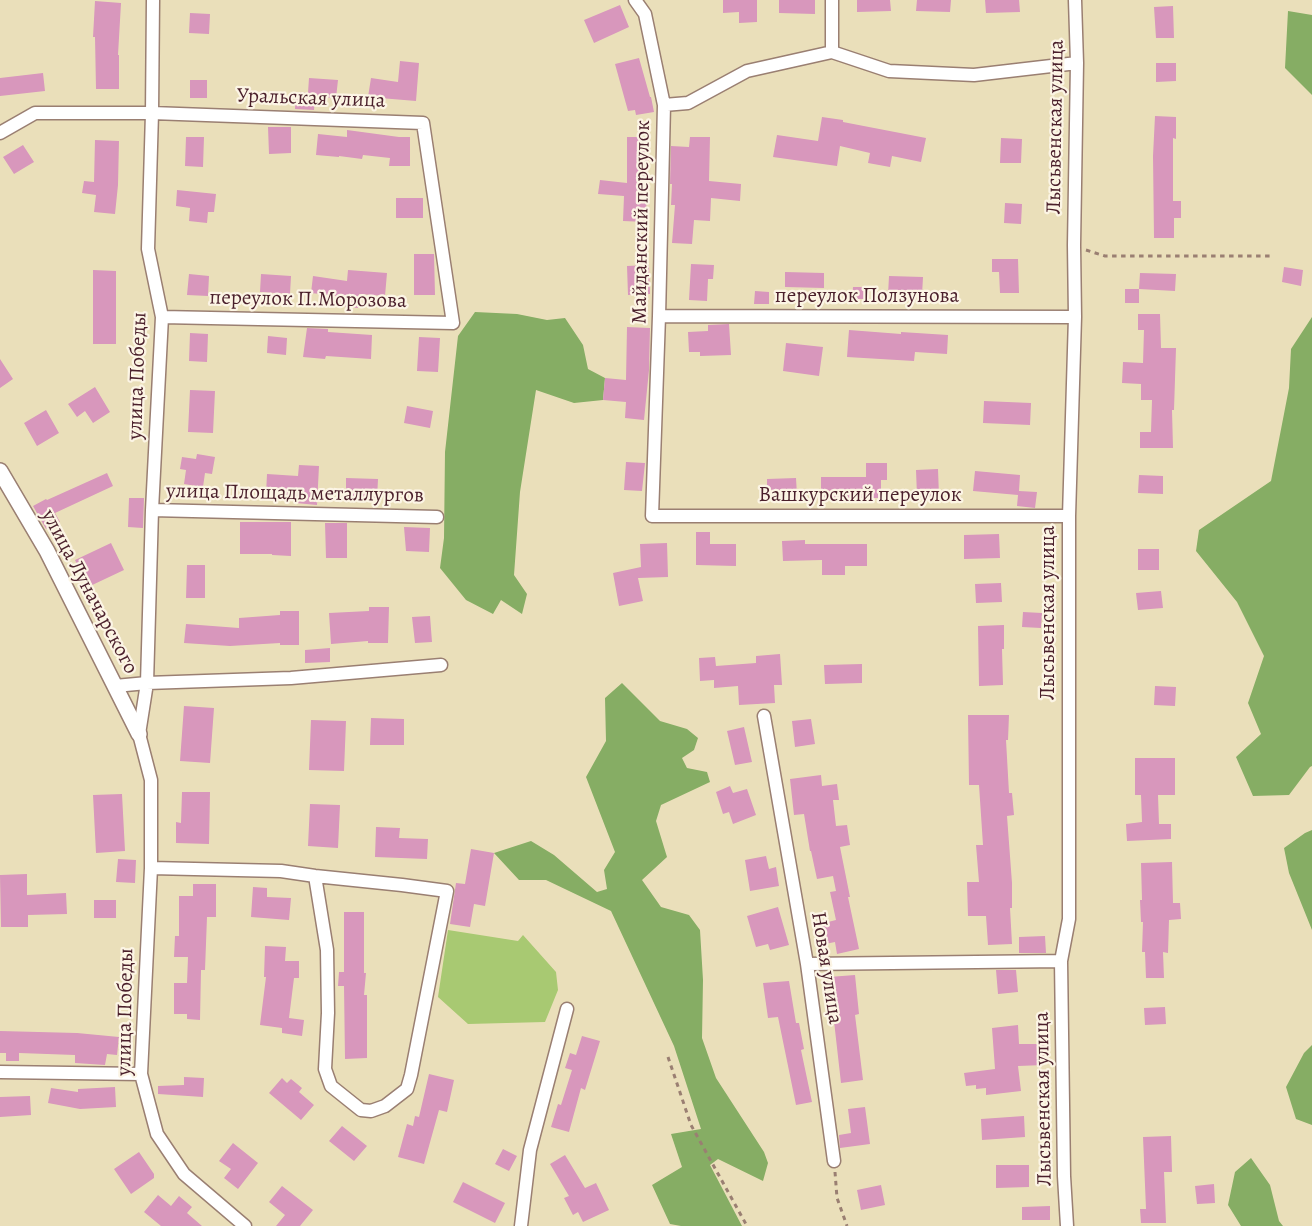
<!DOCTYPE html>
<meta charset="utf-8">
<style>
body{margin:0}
canvas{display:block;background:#eadfba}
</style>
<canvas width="1312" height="1226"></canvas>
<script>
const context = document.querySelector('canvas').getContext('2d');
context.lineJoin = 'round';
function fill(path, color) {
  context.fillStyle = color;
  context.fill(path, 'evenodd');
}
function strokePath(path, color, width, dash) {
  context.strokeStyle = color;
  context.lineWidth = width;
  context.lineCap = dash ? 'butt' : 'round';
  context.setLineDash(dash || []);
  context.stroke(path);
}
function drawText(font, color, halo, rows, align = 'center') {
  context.font = font + ' Alegreya,serif';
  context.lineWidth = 4.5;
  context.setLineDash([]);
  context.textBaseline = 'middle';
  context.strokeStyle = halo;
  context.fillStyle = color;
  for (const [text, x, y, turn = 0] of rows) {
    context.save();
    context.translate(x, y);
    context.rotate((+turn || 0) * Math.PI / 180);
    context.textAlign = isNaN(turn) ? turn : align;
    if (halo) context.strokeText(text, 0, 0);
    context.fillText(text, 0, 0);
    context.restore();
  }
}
fill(new Path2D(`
 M448 930 518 941 523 935 556 972 558 990 545 1022 468 1024 438 997Z`), '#a8c972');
fill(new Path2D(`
 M1288 11 1312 15V95L1285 68Z
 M475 312 517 314 547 320 565 318 583 345 588 369 605 378 603 400 574 403 536 390 520 492 514 575 527 594 522 614 501 600 493 614 466 600 440 568 444 538 445 452 458 336Z
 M1312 317V766L1310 767 1289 795 1253 796 1236 757 1261 734 1248 703 1264 656 1237 602 1196 551 1199 530 1271 481 1289 388 1291 349Z
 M622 683 660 721 687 729 698 738 694 750 682 758 687 768 707 772 710 782 661 805 656 821 667 857 642 880 661 907 689 915 700 930 703 980 702 1038 716 1078 764 1152 768 1163 763 1181 718 1159 710 1165 742 1226H681L670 1224 652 1185 682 1167 671 1134 701 1129 674 1046 611 911 546 880H519L494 853 531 841 554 855 597 892 607 889 604 870 615 852 586 777 606 741 605 698Z
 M1312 830V930L1289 873 1284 848 1305 833Z
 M1312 1045V1125L1296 1119 1286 1087 1304 1053Z
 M1251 1158 1270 1185 1279 1221 1283 1226H1241L1228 1205 1235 1172Z`), '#86ad64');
fill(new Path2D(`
 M723 0H757V22L739 23V12L723 13Z
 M779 0H815V14L779 13Z
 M857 0H890L891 11 857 12Z
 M917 0H951L950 12 916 11Z
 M985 0H1019L1020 12 986 13Z
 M95 1 121 3 118 55H119V89H96L95 37H93Z
 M620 5 629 27 594 43 584 20Z
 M1173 6 1174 38H1156L1154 7Z
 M190 13 210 14 209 34 189 33Z
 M639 58 650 97H651L654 112 636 115 635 110 628 111 615 64Z
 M400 61 419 63 416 101 368 97 371 78 398 82Z
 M1156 63H1176V81L1156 82Z
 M43 73 45 91 0 96V78Z
 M309 78 338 80 336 98 315 97 314 110 295 109 296 92 308 93Z
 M190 80H207V98H190Z
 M1155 116 1176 117V139L1173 138V201H1181V218H1174V238H1154L1153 156Z
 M822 117 843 120V122L926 138 921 162 892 156 890 167 868 163 870 153 840 146 837 166 773 157 777 135 818 141Z
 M268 127H291V153L269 154Z
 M347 130 399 137H410V166H389L390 158 363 155 362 159 339 156V157L316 155 318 134 347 137Z
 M186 137H204L203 167 185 166Z
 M627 137H648L646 222 623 221 624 196 598 194 600 180 627 183Z
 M690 137H710L709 181 741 184 740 201 711 198 710 221 694 220 692 244 672 243 675 205H671L672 184H670L671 146 689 147Z
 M1001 138 1022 139 1021 163H1000Z
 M95 140 119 141 118 185 115 214 94 212 96 195 82 193 84 181 94 182Z
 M23 145 34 162 14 174 3 157Z
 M177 190 216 194 214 212H208L207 223 189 221 190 208 176 206Z
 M396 198H423V218H396Z
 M1005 203 1022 204 1021 224 1004 223Z
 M414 254H434L435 295H414Z
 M992 259H1018L1019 293H1000L999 272H992Z
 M691 264 714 265 713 279H708L707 301 689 300Z
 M649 265 650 294 628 295 627 266Z
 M1284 267 1303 270 1301 286 1282 282Z
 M93 270 116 271V344H93Z
 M348 270 387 273 385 296 359 294 358 308 345 307 346 297 311 293 313 276 347 281Z
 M785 272 824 273V288L785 287Z
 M1140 273 1176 274 1175 291 1139 289Z
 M189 274 209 276 208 296 187 295Z
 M261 274 291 276 290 294 260 292Z
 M889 276 923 277 922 295H888Z
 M853 287H866L865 299H852Z
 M1125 289H1139V303H1125Z
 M755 291 769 292V304H754Z
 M1138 314H1160L1161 348H1176L1174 410H1172L1173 448H1140V432H1151L1152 400H1141V384L1122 383 1123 362 1143 363 1144 330H1138Z
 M729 324 731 355 700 356V352H689L688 332 708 331V325Z
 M627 327 650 328 649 370 644 420 625 418 626 402 603 400 605 378 626 380Z
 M307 328 328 329V332L372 335 371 359 326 356 325 359 303 357Z
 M849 330 901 334V332L948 335 947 354 915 352 914 361 847 357Z
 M190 333 208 334 207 362 189 361Z
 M268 336 287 338 286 355 267 353Z
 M419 337 440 338 438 372 417 371Z
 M786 343 823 347 819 376 783 371Z
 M0 359 13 379 0 388Z
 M95 387 110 412 93 423 85 411 77 417 68 404Z
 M190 390 215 391 213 433 188 432Z
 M984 401 1031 403 1030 425 983 423Z
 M407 406 433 411 430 428 404 423Z
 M46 410 59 433 37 446 24 423Z
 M197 454 215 457 212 474 205 473 203 487 184 484 186 470 180 469 182 457 196 459Z
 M626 462 645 463 642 491 624 490Z
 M866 463H887V480H881V498H821V477H866Z
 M299 465 319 466 317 505 296 503 297 496 266 494 267 474 298 476Z
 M938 469 939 496H917L916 470Z
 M975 471 1020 475 1019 491 1037 492 1035 508 1017 506 1018 495 973 491Z
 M107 473 113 486 55 513 60 522 46 529 33 506 46 499 47 500Z
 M1139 475 1163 476V494L1138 493Z
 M346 478 378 479 377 499 346 498Z
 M796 478 797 495H767V479Z
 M129 498H144L143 528 128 527Z
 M240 522H291V556L272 555V554H240Z
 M325 523H347V558H326Z
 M404 527 430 528 429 552 406 551Z
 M696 532H710V544H736V566L696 565Z
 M999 534 1000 558 964 559V535Z
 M805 540V544H867V566H845V575H822V560L783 561 782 541Z
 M111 543 124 570 88 587 75 560Z
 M667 543 668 577 638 578 643 601 619 606 613 573 641 567 640 544Z
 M1138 549H1159V570H1138Z
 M187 565H205V598H186Z
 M1001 583 1002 602 976 603 975 584Z
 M1161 591 1163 608 1138 610 1136 593Z
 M369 607H389L388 643H368V641L331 644 329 613 369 611Z
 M280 611H299V645H280V643L230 646 184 643 186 624 239 628V618L280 615Z
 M1023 612 1042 613 1041 628 1022 627Z
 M430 616 432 642 415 643 412 617Z
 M1004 625V649H1002L1003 685 979 686 978 626Z
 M330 648V662L305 663V650Z
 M780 654 782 685H774L775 703 739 705 738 686 714 688V680L700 681 699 658 715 657 716 666 756 663V656Z
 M862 664V683L825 684 824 665Z
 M1155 686 1176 687 1175 706 1154 705Z
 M184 706 214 708 210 763 180 761Z
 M968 715H1009L1008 740H1006L1009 793H1012L1014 815 1007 816 1012 883V908H1010L1012 944 988 945 986 916H968L967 882H979L976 845H983L979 785H969Z
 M371 718 404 719V745H370Z
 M811 719 815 744 795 747 792 721Z
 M311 720 346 721 344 771 309 770Z
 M744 727 752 762 735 765 727 731Z
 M1135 758H1175V795H1158L1159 824H1171V839L1127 841 1126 824 1142 822 1141 795H1135Z
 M821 775 822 786 837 784 839 800H833L836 826 847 825 850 845 840 847 850 897H848L859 949 837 954 835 942 825 944 820 924 836 920 830 892 836 891 833 876 817 879 811 851H810L804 814 794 815 790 779Z
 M730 786 733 793 747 789 756 815 733 824 729 812 723 814 716 792Z
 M182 792H210L209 844 176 843V822L181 823Z
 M122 794 125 851 96 853 93 795Z
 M310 804 340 805 338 848 308 846Z
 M376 827 400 828 399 838 428 839 427 859 375 857Z
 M471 849 494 853 485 906 474 904 470 927 450 924 456 883 465 884Z
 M766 856 769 869 776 867 779 886 750 891 745 860Z
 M118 859 136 860 135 883 116 882Z
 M1172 862 1173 903H1180L1181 919 1169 920 1168 953 1163 952 1164 978H1146L1145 952H1142L1143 922H1141L1140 900H1142L1141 863Z
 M27 874V895L66 893 67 914 28 915V927H1L0 875Z
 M193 884H216V917H207L205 970H201L200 1020 187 1019V1014H174V983H187L188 957H174L175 936H179V896H193Z
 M253 887 267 888V897L291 898 289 920 251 917Z
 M94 900H116V918H94Z
 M778 907 789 945 770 950 768 944 756 947 747 916Z
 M344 912H364V973H366L364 995H367V1058L345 1059 344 986H338L339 972H344Z
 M1045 936 1046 953H1019V937Z
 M265 946 286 947 285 961H299V978H294L289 1018 304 1020 302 1036 282 1033V1028L260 1025 266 977H264Z
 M996 970H1016L1018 992 998 994Z
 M855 975 859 1014 855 1015 863 1080 841 1083 829 977Z
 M789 981 796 1023H799L804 1049 801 1050 812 1102 796 1105 778 1017 768 1018 763 983Z
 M1165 1007 1166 1024 1145 1025 1144 1008Z
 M1018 1025 1019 1044H1044V1065L1018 1066 1021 1091 986 1095V1088L976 1089V1085L966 1086 964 1073 995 1069 992 1028Z
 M0 1031 77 1033 119 1037 117 1055 107 1054 105 1065 75 1063V1055L19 1053V1061H6V1053H0Z
 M582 1036 600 1041 585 1090 581 1088 569 1132 551 1127 558 1104 561 1105 572 1070 565 1068 570 1053 576 1055Z
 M429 1074 454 1080 447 1112 439 1110 424 1164 398 1157 407 1124 413 1126 415 1116 419 1117Z
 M184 1077 204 1078 203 1097 158 1094V1086L184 1085Z
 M282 1078 287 1083 291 1079 302 1088 299 1092 314 1105 301 1120 269 1093Z
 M115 1087 116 1107 80 1109 48 1103 51 1088 78 1092V1089Z
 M30 1096 31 1115 0 1117V1097Z
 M865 1107 870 1144 840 1148 839 1135 851 1133 848 1109Z
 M1024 1116 1025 1137 982 1140 981 1119Z
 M342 1126 367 1146 354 1161 329 1141Z
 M1171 1136 1172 1172H1164L1166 1223H1141L1140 1209H1146L1143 1137Z
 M233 1143 258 1163 238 1189 224 1178 231 1169 219 1161Z
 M503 1149 517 1156 509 1171 495 1164Z
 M139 1152 154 1174V1178L131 1194 114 1169Z
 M565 1155 585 1188 596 1183 609 1210 583 1222 578 1212 573 1215 564 1198 569 1196 550 1164Z
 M996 1165H1029V1187L996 1188Z
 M463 1182 505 1203 495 1223 453 1202Z
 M1214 1184 1215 1203 1197 1204 1195 1186Z
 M881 1185 885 1205 861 1210 857 1190Z
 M282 1186 313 1210 300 1226H276L285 1215 269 1202Z
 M158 1195 171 1206 179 1196 192 1207 187 1213 202 1226H161L144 1212Z
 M1050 1206V1220H1022V1207Z`), '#d897bc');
const minor = new Path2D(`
 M153 0 152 113 148 249 162 317 152 510 147 683 139 734 151 780V868L141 1074 157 1134 184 1174 245 1226
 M635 0 645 14 664 105 659 316 652 516H1069
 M832 0V52
 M664 105 688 103 747 71 832 52 889 71 974 75 1077 63
 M0 133 35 113H152L423 123 453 323 162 317
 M659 316 1075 317
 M152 510 437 517
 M115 686 147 683 291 678 441 665
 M764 716 807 964 834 1161
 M151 868 281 871 315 876 402 885 447 891 411 1075 407 1089 385 1106 371 1111 361 1110 331 1086 325 1069 328 1013 327 950 315 876
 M807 964 1061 961
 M0 1072 141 1074
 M521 1226 530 1150 567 1009
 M1067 1226 1064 1176 1061 961 1069 919V516L1075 317 1074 245 1077 63 1075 0`);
const tertiary = new Path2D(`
 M0 471 47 551 139 734`);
strokePath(minor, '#9a7f72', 15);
strokePath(tertiary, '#9a7f72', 18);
strokePath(new Path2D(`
 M1086 250 1105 256H1271
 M668 1057 691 1125 747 1226
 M835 1172 837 1198 847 1226`), '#9a7f72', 3, [4.5, 4.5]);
strokePath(minor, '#fff', 12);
strokePath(tertiary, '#fff', 15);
drawText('21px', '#4a1f2b', '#fcf5e5', [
 ["Уральская улица",311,99,2],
 ["Лысьвенская улица",1056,127,-89],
 ["Майданский переулок",642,222,-89],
 ["переулок Ползунова",867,297],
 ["переулок П.Морозова",308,300,1],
 ["улица Победы",138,376,-88],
 ["улица Площадь металлургов",295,494,1],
 ["Вашкурский переулок",860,496],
 ["улица Луначарского",89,592,62],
 ["Лысьвенская улица",1049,613,-90],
 ["Новая улица",826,968,81],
 ["улица Победы",126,1012,-89],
 ["Лысьвенская улица",1044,1099,-91]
]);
</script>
